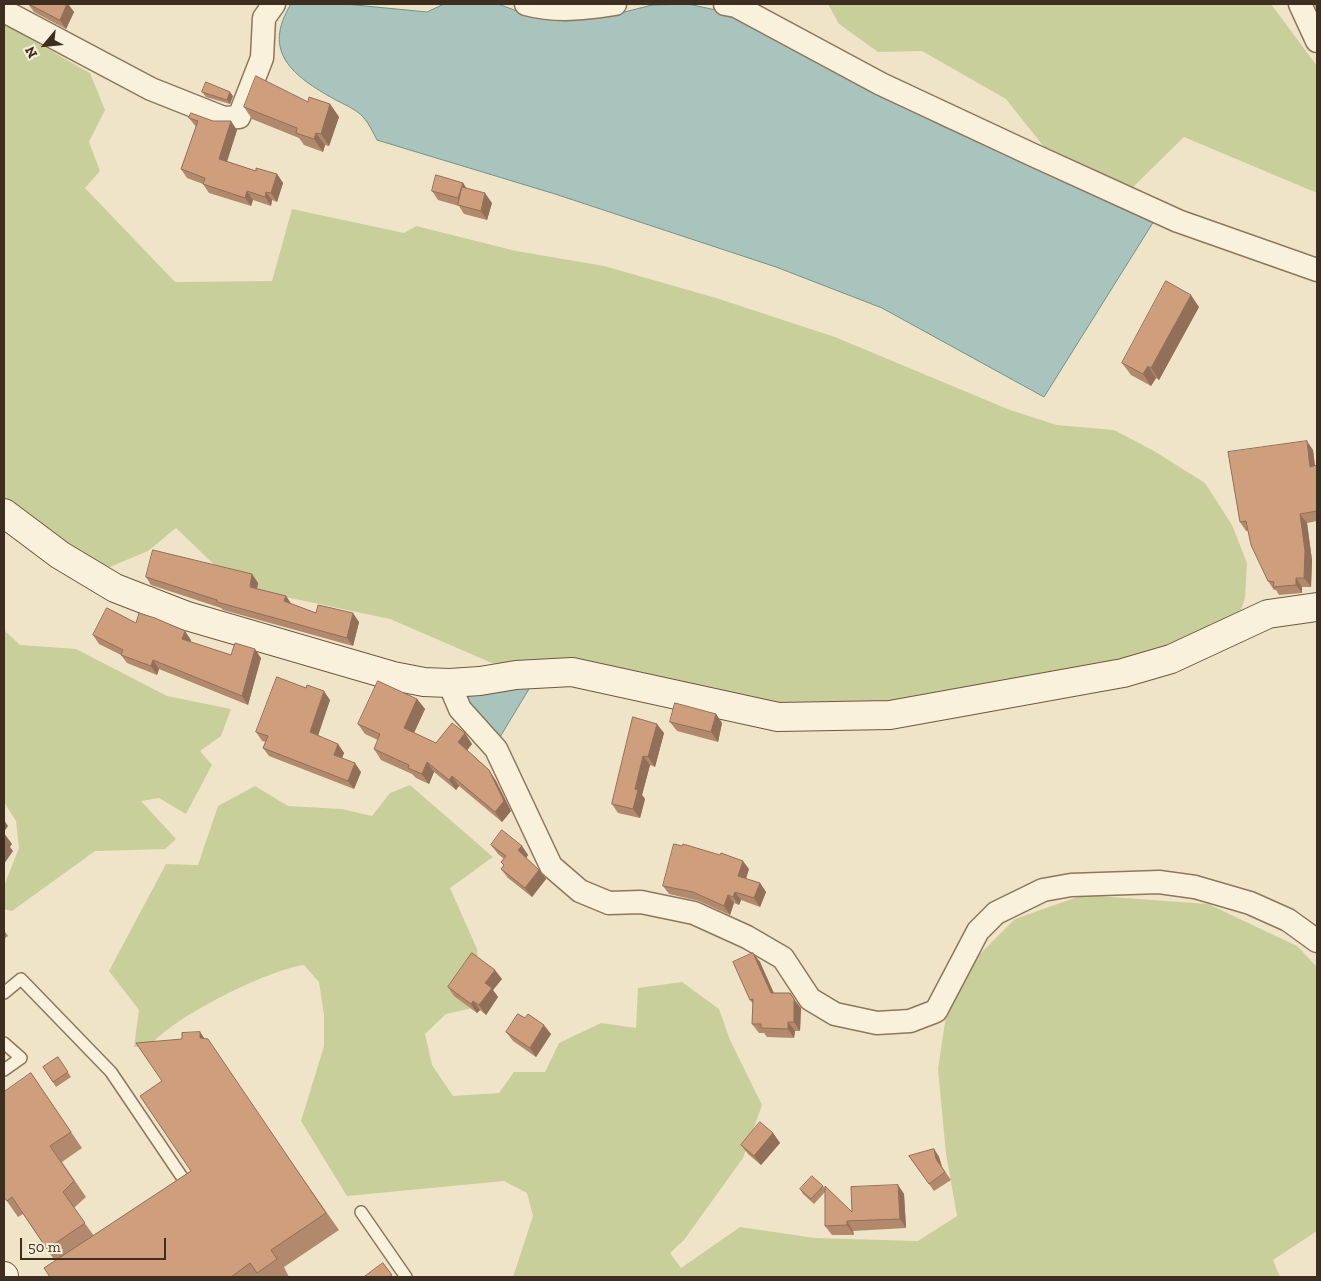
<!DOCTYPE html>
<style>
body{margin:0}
#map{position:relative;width:1321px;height:1281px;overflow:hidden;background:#f0e4c8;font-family:"Zilla Slab",serif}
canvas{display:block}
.frame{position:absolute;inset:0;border:5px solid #3d2e20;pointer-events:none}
.north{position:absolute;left:20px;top:20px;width:50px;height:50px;-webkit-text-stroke:4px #f7eed8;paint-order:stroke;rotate:242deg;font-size:14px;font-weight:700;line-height:20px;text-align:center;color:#3d2e20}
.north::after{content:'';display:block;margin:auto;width:18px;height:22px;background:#3d2e20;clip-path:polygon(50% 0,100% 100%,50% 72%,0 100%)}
.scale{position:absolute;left:20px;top:1238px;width:146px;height:22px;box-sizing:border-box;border:2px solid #3d2e20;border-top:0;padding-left:6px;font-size:15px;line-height:18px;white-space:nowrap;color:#3d2e20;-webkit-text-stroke:4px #f7eed8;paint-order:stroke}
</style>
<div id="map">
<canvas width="1321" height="1281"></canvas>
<div class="frame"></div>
<div class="north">N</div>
<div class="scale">50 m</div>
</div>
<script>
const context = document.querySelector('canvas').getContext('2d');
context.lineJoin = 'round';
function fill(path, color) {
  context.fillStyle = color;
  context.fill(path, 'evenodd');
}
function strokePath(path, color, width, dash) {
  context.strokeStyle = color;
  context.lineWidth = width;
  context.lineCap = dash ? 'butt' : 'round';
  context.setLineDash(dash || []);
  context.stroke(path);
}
fill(new Path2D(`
 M828 4H1271L1317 66V193L1184 137 1131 189 1052 157 1006 99 922 51 878 52 839 24Z
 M4 24 90 73 105 110 89 142 100 171 85 188 175 282 272 281 292 209 404 233 416 226 516 251 604 266 716 298 835 337 1010 410 1057 425 1114 430 1154 451 1205 483 1232 525 1247 563 1245 598 1237 621 1120 670 898 706 770 704 492 663 390 619 262 592 224 574 176 528 148 551 105 569 4 507Z
 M4 630 20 645 76 649 167 696 231 709 221 736 200 751 212 765 186 814 159 798 141 801 176 839 165 849 95 851 12 911 4 909V886L19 848 16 821 4 802Z
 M410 785 493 857 450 888 477 949 480 984 477 1007 446 1014 425 1034 432 1065 453 1096 499 1093 514 1072H545L559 1043 601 1023 636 1028 638 988 682 982 719 1009 730 1040 762 1105 743 1158 684 1240 670 1253 681 1268 740 1227 815 1238 918 1241 957 1216 946 1154 938 1069 947 1009 966 968 1015 919 1083 895 1208 904 1297 946 1317 967V1231L1273 1260 1280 1277H513L533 1216 527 1193 504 1181 347 1196 301 1121 324 1046V1015L319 982 304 965C267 970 173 1017 150 1046L134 1047 139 1010 109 971 166 864 198 865 218 806 255 786 288 806 342 809 372 816 390 793Z`), '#c9cf9b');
const water = new Path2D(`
 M291 4H345L427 12 444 4H498L536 18 563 20 605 17 652 5 688 4 725 12 942 126 1154 221 1044 397 882 308 776 267 555 194 377 140C373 133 369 123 363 117 356 109 343 104 334 99 293 76 261 52 291 4Z
 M532 684 500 737 474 717 463 691Z`);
fill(water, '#a9c4bc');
strokePath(water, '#6f938a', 1);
const lane = new Path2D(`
 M4 993 21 979 111 1072 188 1186 185 1188
 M4 1043 21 1058 4 1070
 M361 1212 406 1277`);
const street = new Path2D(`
 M526 4C556 12 584 9 615 4
 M725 4 736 6 881 84 1033 155 1178 221 1317 270
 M1300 4 1317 41
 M4 11 151 89 224 118 239 117 262 58 264 18 274 4
 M449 683 460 709 496 749 551 866 580 891 609 903 641 902 694 913 747 937 783 958 810 999 835 1014 877 1023 910 1021 936 1011 978 931 996 913 1043 890 1071 885 1159 882 1195 887 1250 903 1288 920 1317 941`);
const secondary = new Path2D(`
 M4 513 60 555 115 588 187 616 393 676 424 682 449 683 480 681 516 675 572 672 778 717 890 715 1123 673 1171 659 1268 614 1317 607
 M4 1276V1277`);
strokePath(lane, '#8d765c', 14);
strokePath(street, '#8d765c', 25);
strokePath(secondary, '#6f573f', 30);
strokePath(lane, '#faf1dc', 11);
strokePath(street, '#faf1dc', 22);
strokePath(secondary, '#faf1dc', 28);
fill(new Path2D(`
 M28 4H68L74 12 66 29 34 12Z
 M202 92 233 96 230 104 206 97Z
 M308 102 330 104 339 117 329 146 325 145 323 152 304 145 299 138 252 119 244 107Z
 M189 118 237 130 227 161 256 171 277 174 283 183 277 202 272 200 271 206 253 200 251 206 209 193 203 184 187 178 181 169 196 127Z
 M463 183 466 188 492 203 487 220 464 214 459 206 438 200 432 191Z
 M1199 307 1159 380 1156 378 1151 386 1131 375 1122 363Z
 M1313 450 1315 466 1317 465V521L1307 523 1312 560 1311 587H1302V593L1279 595 1276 590H1274L1268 581 1248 531H1246L1240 522Z
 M252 574 258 583 257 589 286 596 291 604 316 613 359 622 353 646 223 610 221 608 151 585 146 577Z
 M136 623 191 640 190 642 231 655 261 658 248 705 159 669 157 675 127 663 121 655 99 644 93 635Z
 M417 699 425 709 414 733 436 743 472 744 467 750 489 770 496 781 511 811 502 822 459 786 456 790 434 772 429 784 416 778 412 774 381 760 374 749 378 740 365 734 358 724Z
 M330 700 318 736 338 744 344 753 342 758 361 772 354 789 269 756 263 748 266 742 262 741 256 732Z
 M716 714 722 723 718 742 677 731 670 722Z
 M633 717 664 733 655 767 650 765 642 795 645 799 640 818 618 813 612 804Z
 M491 845 522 846 528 855 526 858 539 870 546 879 532 897 508 878 501 869 504 866 501 862 504 859 498 854Z
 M749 869 746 879 760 883 766 892 760 907 741 900 739 905 734 903 730 915 699 901 669 894 663 886Z
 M4 930 8 936 4 939Z
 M753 953 760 962 773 993 801 1008 800 1031H795L794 1038 767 1037 764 1033H759L752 1024 753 1004 750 1000Z
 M502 979 493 990 498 997 486 1015 480 1010 477 1013 454 996 448 987Z
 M200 1032 339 1230 284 1267 289 1277H50L55 1261 23 1214 18 1217 4 1197 31 1073 82 1148 62 1162 86 1197 74 1208 94 1236 191 1171 162 1081 182 1039Z
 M506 1032 551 1034 536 1057 513 1041Z
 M58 1057 71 1077 56 1087 43 1067Z
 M773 1133 780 1143 761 1165 748 1154 741 1145Z
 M934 1149 939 1157 942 1167 951 1180 934 1191 909 1156Z
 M898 1185 904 1194 906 1228 853 1231 854 1235H832L825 1226V1192L814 1204 803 1194 800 1189 823 1186 825 1189 852 1212Z`), '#b2896c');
fill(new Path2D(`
 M67 4H68L74 12 66 29 60 20Z
 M230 92 233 96 230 104 227 100Z
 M330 104 339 117 329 146 321 134Z
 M231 121 237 130 225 168 219 159Z
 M316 133 325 145 323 152 314 139Z
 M277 174 283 183 277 202 271 193Z
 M463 183 469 192 463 206 458 198Z
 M247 191 253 200 251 206 245 198Z
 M266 192 272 200 271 206 265 197Z
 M485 193 492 203 487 220 481 211Z
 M1191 295 1199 307 1159 380 1151 368Z
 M1148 366 1156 378 1151 386 1143 374Z
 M1307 441 1313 450 1316 475 1310 467Z
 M1300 514 1307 523 1312 560 1311 587 1304 578Z
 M252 574 258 583 256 595 250 587Z
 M1296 578 1302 587V593L1296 585Z
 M286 596 292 605 284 601Z
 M353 613 359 622 353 646 347 638Z
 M185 631 191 640 188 648 182 639Z
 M255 649 261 658 248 705 242 696Z
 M153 660 159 669 157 675 151 666Z
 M324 691 330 700 316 741 310 732Z
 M417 699 425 709 411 739 404 728Z
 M716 714 722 723 718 742 711 732Z
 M657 724 664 733 655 767 648 757Z
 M465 733 472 744 465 753 458 742Z
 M338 744 344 753 340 763 334 755Z
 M643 756 650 765 642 795 645 799 640 818 633 809 635 789Z
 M427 762 434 772 429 784 422 774Z
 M355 763 361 772 354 789 348 781Z
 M489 770 496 781 511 811 502 822 495 812Z
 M452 776 459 786 456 790 449 780Z
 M4 820 8 826 4 832Z
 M4 833 12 844 10 847 13 851 4 864Z
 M522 846 528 855 525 860 518 850Z
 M743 861 749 869 744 884 738 876Z
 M539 870 546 879 532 897 525 888Z
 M760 883 766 892 760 907 754 898Z
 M735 892 741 900 739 905 733 897Z
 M728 895 734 903 730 915 724 906Z
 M753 953 760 962 778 1002 771 993Z
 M495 970 502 979 493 990 498 997 486 1015 479 1005 485 983Z
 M794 999 801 1008 800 1031 794 1022Z
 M473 1001 480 1010 477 1013 471 1004Z
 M788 1022 795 1031 794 1038 788 1029Z
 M544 1025 551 1034 536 1057 530 1048Z
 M200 1032 212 1050 200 1038Z
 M773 1133 780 1143 761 1165 754 1156Z
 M934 1149 939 1157 942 1167 936 1159Z
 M898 1185 904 1194 906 1228 900 1219Z
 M847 1221 853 1231 854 1235 847 1225Z`), '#916f58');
const building = new Path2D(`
 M29 4H67L60 20Z
 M1313 4H1317V12Z
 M256 76 308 102 309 97 330 104 321 134 316 133 314 139 296 133 297 128 244 107Z
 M206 82 230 92 227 100 202 92Z
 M191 113 213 121H231L219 159 256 171V168L277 174 271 193 266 192 265 197 247 191 245 198 203 184 205 178 181 169 198 121 189 118Z
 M436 175 463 183 458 198 432 191Z
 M462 187 485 193 481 211 458 205Z
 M1166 281 1191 295 1151 368 1148 366 1143 374 1122 363Z
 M1307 441 1310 467 1317 465V511L1300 514 1305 551 1304 578H1296V585L1273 587 1274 582 1268 581 1251 545 1246 521 1240 522 1228 452Z
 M153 550 252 574 250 587 286 596 284 601 316 613 318 605 353 613 347 638 217 602V600L146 577Z
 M107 608 136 623 139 613 155 618 185 631 182 639 231 655 235 643 255 649 242 696 153 660 151 666 121 655 123 650 93 635Z
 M277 677 306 688 307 685 324 691 310 732 338 744 334 755 355 763 348 781 263 748 268 736 256 732Z
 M378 681 417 699 404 728 436 743 452 723 465 733 458 742 489 770 504 801 495 812 452 776 449 780 427 762 422 774 408 768 409 765 374 749 380 734 358 724Z
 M675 703 716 714 711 732 670 722Z
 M633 717 657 724 648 757 643 756 635 789 638 790 633 809 612 804Z
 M502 830 522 846 518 850 539 870 525 888 501 869 504 865 501 862 506 856 491 845Z
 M674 844 682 846 683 844 720 855 721 853 743 861 738 876 760 883 754 898 735 892 733 897 728 895 724 906 693 892 663 886Z
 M472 953 495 970 485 983 492 988 479 1005 473 1001 471 1004 448 987Z
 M753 953 771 993H790L794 999V1022H788V1029L761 1028V1024H752L753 999 750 1000 733 962Z
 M518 1014 525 1018 528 1014 544 1025 530 1048 506 1032Z
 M200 1032V1038L208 1039 326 1213 271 1250 277 1259 257 1273 250 1263 231 1277H50L44 1268 191 1171 140 1096 162 1081 136 1043 182 1039V1033Z
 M58 1057 68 1072 53 1082 43 1067Z
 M31 1073 71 1132 50 1146 74 1181 63 1192 85 1223 47 1249 12 1197 7 1201 4 1197V1092Z
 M760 1122 773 1133 754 1156 741 1145Z
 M934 1149 936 1159 945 1172 929 1184 909 1156Z
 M812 1176 823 1186 811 1199 800 1189Z
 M898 1185 900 1219 847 1221V1225L825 1226V1186L852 1212 851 1187Z
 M383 1263 392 1275 389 1277H364Z`);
fill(building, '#cf9f7d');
strokePath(building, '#916f58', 1);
</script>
